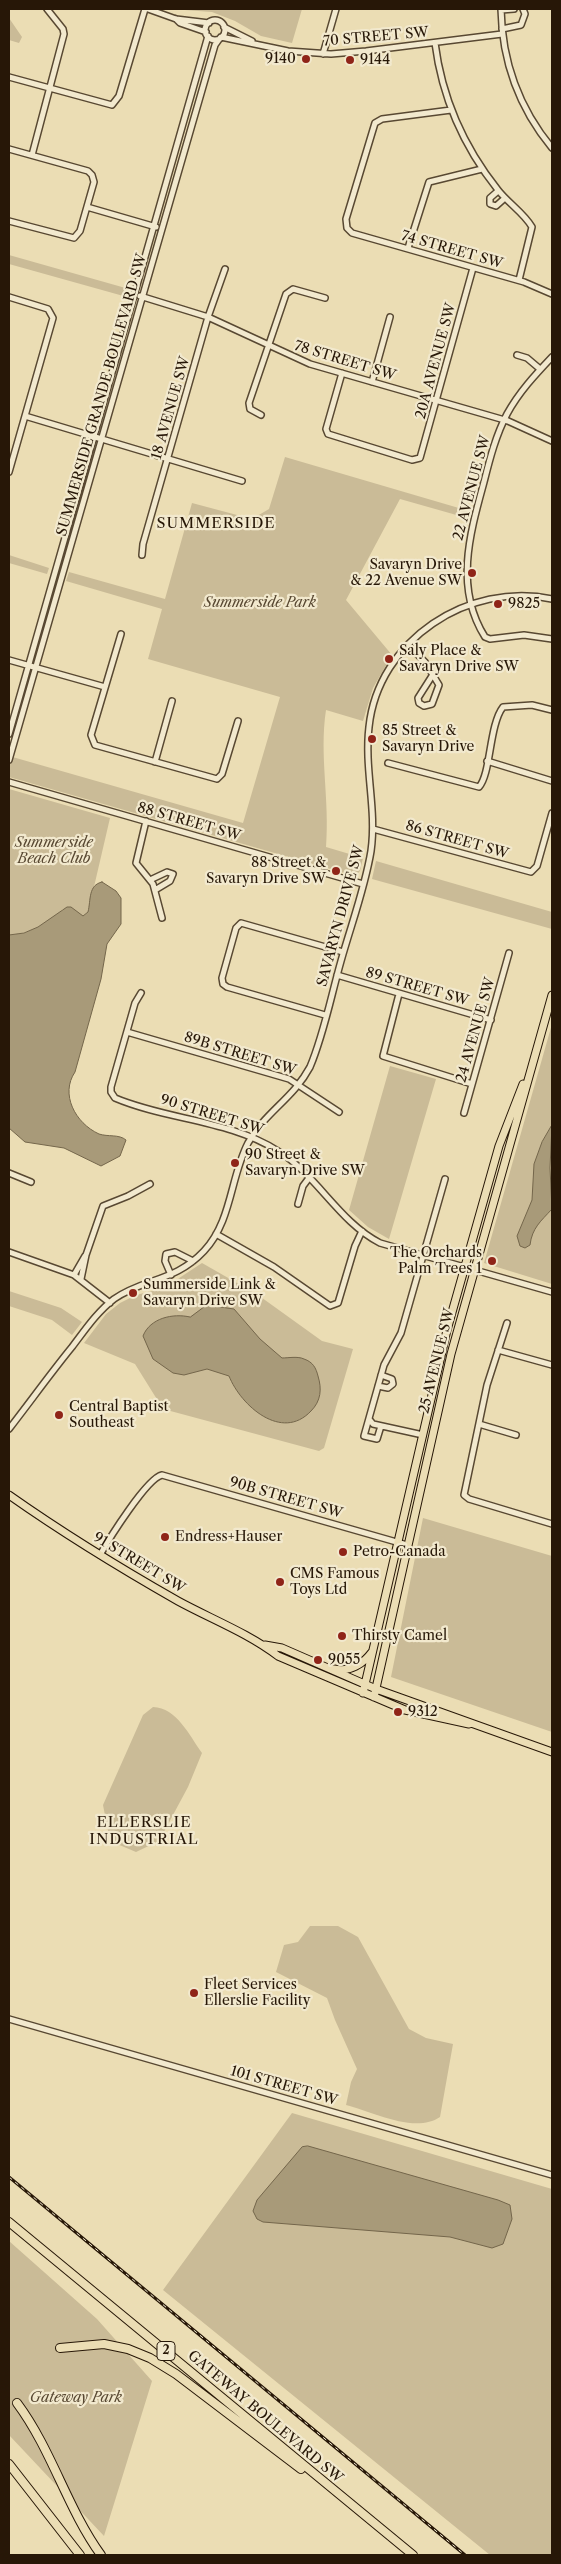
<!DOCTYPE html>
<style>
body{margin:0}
#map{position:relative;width:561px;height:2564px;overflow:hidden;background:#ebddb4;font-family:"Libre Caslon Text",serif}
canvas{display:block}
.frame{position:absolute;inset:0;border:10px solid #271707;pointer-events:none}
</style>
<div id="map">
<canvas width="561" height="2564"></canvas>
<div class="frame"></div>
</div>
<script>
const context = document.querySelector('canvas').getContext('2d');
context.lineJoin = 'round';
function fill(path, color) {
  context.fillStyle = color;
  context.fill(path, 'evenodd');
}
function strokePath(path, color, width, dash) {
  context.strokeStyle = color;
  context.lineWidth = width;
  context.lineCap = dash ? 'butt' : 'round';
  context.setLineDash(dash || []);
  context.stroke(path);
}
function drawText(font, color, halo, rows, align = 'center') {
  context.font = font + ' "Libre Caslon Text",serif';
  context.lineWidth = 4.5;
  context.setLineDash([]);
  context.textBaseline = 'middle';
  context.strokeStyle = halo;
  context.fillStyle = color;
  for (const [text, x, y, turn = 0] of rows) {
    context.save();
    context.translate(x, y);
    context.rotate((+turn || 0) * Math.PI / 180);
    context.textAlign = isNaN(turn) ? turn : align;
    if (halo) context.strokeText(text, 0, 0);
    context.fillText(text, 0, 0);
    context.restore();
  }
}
fill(new Path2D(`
 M171 9H302L292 43 261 36 235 21 212 12Z
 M9 18 22 37 19 43 9 40Z
 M9 255 129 289 127 297 9 264Z
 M285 457 469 511 467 518 400 499 346 600 392 655 373 688 363 721 326 710C319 756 330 800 326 847L363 858 360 871 355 876 9 777V756L243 823 280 697 148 659 162 609 66 581 69 572 165 599 192 503 252 519 269 509Z
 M9 555 49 568 47 574 9 563Z
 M9 789 110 818 90 904 88 912 83 916 63 909C50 923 29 934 9 935Z
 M376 861 552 912V929L372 879Z
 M552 1024V1284L484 1263Z
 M390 1066 436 1079 389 1239 368 1227 349 1210Z
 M202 1263 258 1295 322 1341 353 1349 324 1448 319 1451 163 1409 135 1364 84 1343 106 1314 120 1303 136 1295 164 1288Z
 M9 1291 61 1308 82 1322 72 1335 52 1320 9 1306Z
 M423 1518 552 1556V1732L391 1677Z
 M153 1707C177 1708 189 1735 202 1753L188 1787 159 1841 136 1852 110 1841 103 1805 143 1715Z
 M310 1926H338L358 1937 409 2029 426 2038 453 2044 440 2117C415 2134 373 2112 346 2105L351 2082 357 2069 335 2020 327 1998 276 1972 284 1945 298 1942Z
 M292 2113 552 2189V2555H490L163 2290Z
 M9 2241 97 2319 152 2381 104 2536 9 2435Z`), '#cabb97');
const water = new Path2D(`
 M102 882 116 891 121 898V924L107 944 101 979 75 1072C60 1094 75 1123 99 1134 108 1137 119 1134 126 1140L120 1156 101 1166 64 1148 25 1142 9 1128V935L24 933 38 927 67 907H71L83 916 88 912C91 900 88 885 102 882Z
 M552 1125 550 1168 552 1209C541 1221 532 1228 530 1245L525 1248 520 1246 517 1236 532 1200 534 1164 542 1142Z
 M207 1305 234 1309 260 1339 282 1358C288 1358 298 1356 304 1359 313 1362 316 1368 318 1376 322 1389 321 1401 311 1411 282 1442 241 1406 229 1376L207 1369 184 1375 173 1373 153 1359 143 1336C150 1318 173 1313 190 1317Z
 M308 2146 498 2200 510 2205 512 2219 503 2244 492 2248 450 2237 263 2222 257 2219 253 2211 257 2200 302 2147Z`);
fill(water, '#a89a79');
strokePath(water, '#74664b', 1);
const minor = new Path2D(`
 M148 9 176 19 209 23
 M501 9C502 60 519 108 552 148
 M501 10 514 9
 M176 19 180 23 206 32
 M205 30a10 10 0 1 1 20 0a10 10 0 1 1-20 0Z
 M224 27 252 41
 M502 29 521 25 525 14 523 9
 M221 37 288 51 331 54 366 51 502 34
 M435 43C442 98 463 146 498 190 508 203 524 213 532 227L519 280
 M323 54 336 9
 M9 77 112 105 119 96 145 9
 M451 110 382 119 375 123 346 219 347 228 352 233 524 282 552 294
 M9 149 88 171 92 175 94 182 80 231 74 238 9 221
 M32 155 64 34 63 29 47 9
 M498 191 490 198V204L496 206 505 198
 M87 207 156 227
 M408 248 429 182 482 169
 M140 296 208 317 310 364 508 421 552 441
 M9 297 48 309 53 318 9 472
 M517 355 527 358 540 369
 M552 357C535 375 519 392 507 414 496 435 490 458 484 482 470 533 454 588 485 637L490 639 524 635 552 639
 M342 373 326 429 328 434 412 460 420 458 473 268
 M372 382 390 317
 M261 415 250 409 249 403 286 294 293 289 325 298
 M25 416 242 481
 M142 555 143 544 208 317 225 269
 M121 634 91 735 95 745 217 779 222 774 238 721
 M408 645 425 662 439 685 432 704 424 706 419 703 418 698 432 676
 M9 660 105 687
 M9 734 208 36
 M9 760 215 45 220 38
 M487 761 552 781
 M155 762 172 701
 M388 763 479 787C491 774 489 725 503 707L532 705 552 710
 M9 782 363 884
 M146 821 136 863 153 884 162 918
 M373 829 531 872 537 866 552 813
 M150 880 167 872 173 874 170 881 155 890
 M337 975 491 1020
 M141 993 135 1003 111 1087V1092L115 1098C167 1120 230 1120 278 1151 317 1175 339 1222 380 1243L552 1292
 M399 994 383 1056 472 1084
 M325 1015 227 987 223 984 222 978 236 928 241 923 343 952
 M127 1032 289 1079 339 1112
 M464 1113 509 953
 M9 1173 31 1182
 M298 1204 303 1186 309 1178
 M216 1234 274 1267 330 1306 338 1303 355 1246 362 1231
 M9 1252 74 1275 110 1303
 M74 1275 85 1256
 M171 1275 165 1261 166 1254 175 1252 193 1261
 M81 1279 86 1255 103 1206 128 1196 150 1184
 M507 1323 487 1385 464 1495 469 1499 552 1524
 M498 1350 552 1365
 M378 1386 388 1388 393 1384 392 1379 381 1375
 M369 1419 373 1424 423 1435
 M479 1424 516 1435
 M381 1426 377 1439 364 1436 384 1365 401 1333 445 1179
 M9 1429C30 1402 50 1374 72 1347 85 1330 97 1312 114 1299 144 1278 175 1282 204 1251 232 1221 230 1178 248 1143 265 1112 293 1099 310 1067 324 1034 331 996 341 961 351 925 365 888 371 851 377 809 364 769 369 727 378 640 469 581 552 599
 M100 1555C109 1539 147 1478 162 1475L407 1545
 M9 2019 552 2175`);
const major = new Path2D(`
 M9 1495C63 1533 120 1568 178 1601 211 1619 248 1633 278 1656L405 1710 469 1724
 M265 1645 282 1648 376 1689 552 1752
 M334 1669C350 1672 363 1664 372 1652
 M363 1693 447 1330 499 1146 523 1084
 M374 1697 451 1354 552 995`);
const highway = new Path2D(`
 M9 2222 413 2555
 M60 2348 104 2344 128 2349 150 2358 176 2374 301 2469
 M17 2403C52 2450 67 2508 101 2555
 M9 2464 80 2555`);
strokePath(minor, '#584832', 8);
strokePath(major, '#271707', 9);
strokePath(highway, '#271707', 10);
strokePath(minor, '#f2e9ce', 5);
strokePath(major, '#ebddb4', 7);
strokePath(highway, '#ebddb4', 8);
const rail = new Path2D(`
 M9 2177 465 2555`);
strokePath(rail, '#271707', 3);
strokePath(rail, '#f2e9ce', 1, [4]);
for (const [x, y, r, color] of [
 [306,59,5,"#8f2418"],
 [350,60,5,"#8f2418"],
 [472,573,5,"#8f2418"],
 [498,604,5,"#8f2418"],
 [389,659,5,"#8f2418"],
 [372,739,5,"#8f2418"],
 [336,871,5,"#8f2418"],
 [235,1163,5,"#8f2418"],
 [492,1261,5,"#8f2418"],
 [133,1293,5,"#8f2418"],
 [59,1415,5,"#8f2418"],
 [165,1537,5,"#8f2418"],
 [343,1552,5,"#8f2418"],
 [280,1582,5,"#8f2418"],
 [342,1636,5,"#8f2418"],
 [318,1660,5,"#8f2418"],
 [398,1712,5,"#8f2418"],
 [194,1993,5,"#8f2418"]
]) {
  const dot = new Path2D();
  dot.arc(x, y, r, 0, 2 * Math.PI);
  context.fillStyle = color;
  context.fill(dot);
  strokePath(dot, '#f2e9ce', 2);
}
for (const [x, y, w] of [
 [166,2351,18]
]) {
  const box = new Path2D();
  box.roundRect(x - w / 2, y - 9.5, w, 19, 4);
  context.fillStyle = '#f2e9ce';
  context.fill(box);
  strokePath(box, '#271707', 1);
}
drawText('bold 12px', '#271707', null, [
 ["2",166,2351]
]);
drawText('14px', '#271707', '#f2e9ce', [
 ["70 STREET SW",376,37,-5],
 ["74 STREET SW",452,250,16],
 ["78 STREET SW",345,361,17],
 ["20A AVENUE SW",436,361,-75],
 ["SUMMERSIDE GRANDE BOULEVARD SW",102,395,-74],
 ["18 AVENUE SW",171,408,-74],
 ["22 AVENUE SW",472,488,-75],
 ["88 STREET SW",189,822,16],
 ["86 STREET SW",457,840,16],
 ["SAVARYN DRIVE SW",341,916,-75],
 ["89 STREET SW",417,987,16],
 ["24 AVENUE SW",476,1030,-74],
 ["89B STREET SW",240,1054,17],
 ["90 STREET SW",212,1115,17],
 ["25 AVENUE SW",437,1361,-76],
 ["90B STREET SW",286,1498,16],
 ["91 STREET SW",139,1563,31],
 ["101 STREET SW",284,2086,16],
 ["GATEWAY BOULEVARD SW",265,2417,40]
]);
drawText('14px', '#271707', '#f2e9ce', [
 ["9140",296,59,"right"],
 ["9144",360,60],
 ["Savaryn Drive",462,565,"right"],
 ["& 22 Avenue SW",462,581,"right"],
 ["9825",508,604],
 ["Saly Place &",399,651],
 ["Savaryn Drive SW",399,667],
 ["85 Street &",382,731],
 ["Savaryn Drive",382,747],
 ["88 Street &",326,863,"right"],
 ["Savaryn Drive SW",326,879,"right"],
 ["90 Street &",245,1155],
 ["Savaryn Drive SW",245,1171],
 ["The Orchards",482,1253,"right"],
 ["Palm Trees 1",482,1269,"right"],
 ["Summerside Link &",143,1285],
 ["Savaryn Drive SW",143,1301],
 ["Central Baptist",69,1407],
 ["Southeast",69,1423],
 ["Endress+Hauser",175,1537],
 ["Petro-Canada",353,1552],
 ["CMS Famous",290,1574],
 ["Toys Ltd",290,1590],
 ["Thirsty Camel",352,1636],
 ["9055",328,1660],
 ["9312",408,1712],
 ["Fleet Services",204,1985],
 ["Ellerslie Facility",204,2001]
], 'left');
drawText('italic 14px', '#584832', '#f2e9ce', [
 ["Summerside Park",260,603],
 ["Summerside",54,843],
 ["Beach Club",54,859],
 ["Gateway Park",76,2398]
]);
context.letterSpacing = '1px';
drawText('15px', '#271707', '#f2e9ce', [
 ["SUMMERSIDE",216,524],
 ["ELLERSLIE",144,1823],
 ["INDUSTRIAL",144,1840]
]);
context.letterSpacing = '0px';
</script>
